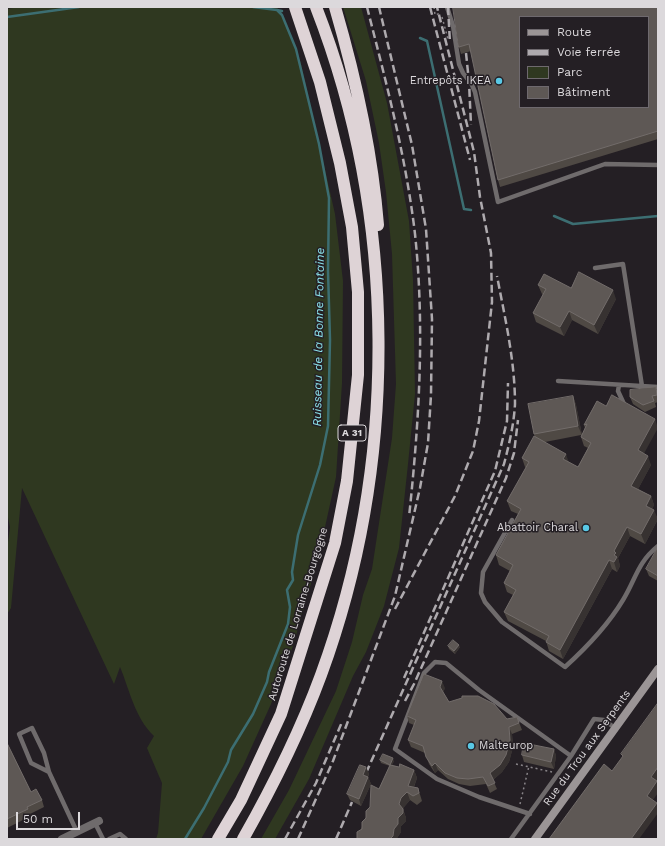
<!DOCTYPE html>
<meta charset="utf-8">
<style>
body{margin:0}
#map{position:relative;width:665px;height:846px;overflow:hidden;background:#241f24;font-family:"Work Sans",sans-serif}
canvas{display:block}
.frame{position:absolute;inset:0;border:8px solid #dcd9dc;pointer-events:none}
.legend{position:absolute;left:519px;top:16px;width:130px;height:92px;box-sizing:border-box;background:#241f24;border:1px solid #6e696e;margin:0;padding:5px 7px;list-style:none;font-size:12px;color:#dcd9dc}
.legend li{display:flex;align-items:center;gap:8px;height:20px}
.legend b{width:20px;border:1px solid #6e696e}
.scale{position:absolute;left:16px;top:812px;width:64px;height:18px;box-sizing:border-box;border:2px solid #dcd9dc;border-top:0;padding-left:5px;font-size:12px;line-height:14px;white-space:nowrap;color:#dcd9dc;-webkit-text-stroke:3px #241f24;paint-order:stroke}
</style>
<div id="map">
<canvas width="665" height="846"></canvas>
<div class="frame"></div>
<ul class="legend">
<li><b style="height:5px;background:#9b9596"></b>Route</li>
<li><b style="height:5px;background:#aeaaae"></b>Voie ferrée</li>
<li><b style="height:11px;background:#2f3820"></b>Parc</li>
<li><b style="height:11px;background:#5e5855"></b>Bâtiment</li>
</ul>
<div class="scale">50 m</div>
</div>
<script>
const context = document.querySelector('canvas').getContext('2d');
context.lineJoin = 'round';
function fill(path, color) {
  context.fillStyle = color;
  context.fill(path, 'evenodd');
}
function strokePath(path, color, width, dash) {
  context.strokeStyle = color;
  context.lineWidth = width;
  context.lineCap = dash ? 'butt' : 'round';
  context.setLineDash(dash || []);
  context.stroke(path);
}
function drawText(font, color, halo, rows, align = 'center') {
  context.font = font + ' "Work Sans",sans-serif';
  context.lineWidth = 3;
  context.setLineDash([]);
  context.textBaseline = 'middle';
  context.strokeStyle = halo;
  context.fillStyle = color;
  for (const [text, x, y, turn = 0] of rows) {
    context.save();
    context.translate(x, y);
    context.rotate((+turn || 0) * Math.PI / 180);
    context.textAlign = isNaN(turn) ? turn : align;
    if (halo) context.strokeText(text, 0, 0);
    context.fillText(text, 0, 0);
    context.restore();
  }
}
fill(new Path2D(`
 M18 7H277L291 36 301 64 335 214 343 281 342 383 336 477 318 559 293 646 271 704 243 766 201 839H156L158 833 162 783 147 748 154 736C135 718 130 691 120 667L114 684 22 488 11 608 7 614V549L10 527 7 513V9Z
 M343 7H361L387 103 409 221 413 280 415 394 408 464 399 548 384 606 366 652 353 676 309 779 275 839H261L289 790 336 691 352 642 363 595 372 569 392 438 396 384 392 254 386 192 379 143 366 81Z`), '#2f3820');
strokePath(new Path2D(`
 M253 7 277 10
 M7 17 79 7
 M420 38 427 41 464 209 471 210
 M554 216 573 224 658 216
 M185 839 204 808 228 762 231 750 253 714 267 682 269 672 288 624 290 607 287 590 293 580 292 572 298 535 320 465 328 426 330 340 328 271 329 198 319 144 296 49 282 15 277 10 282 11`), '#3c6e72', 2.5);
strokePath(new Path2D(`
 M434 7 435 15 441 13
 M442 17 448 39
 M516 764 552 772
 M520 804 529 766`), '#898589', 1.5, [2, 3]);
strokePath(new Path2D(`
 M447 7 453 26 459 64 463 73 472 85 475 92 498 202 605 164 658 165
 M595 268 623 264 642 386
 M558 381 658 387
 M619 385 618 391 624 404
 M512 520 483 572 481 593 485 602 502 622 565 667C586 648 608 625 623 600 636 579 637 563 658 546
 M49 772 31 763 19 734 32 728 44 753 49 772 77 832
 M530 814 479 797 437 779 395 749 424 673 435 662 446 663 479 690 571 756
 M95 823 103 839
 M109 839 120 834 126 839
 M511 839 571 756 594 719 604 720 615 728`), '#6f6b6c', 4.5);
strokePath(new Path2D(`
 M62 839 99 821`), '#6f6b6c', 8);
strokePath(new Path2D(`
 M535 839 658 669`), '#9b9596', 8);
strokePath(new Path2D(`
 M335 7C356 79 372 151 378 225
 M218 839 241 800 281 714 335 543 347 481 358 375V292L352 227 340 163 320 82 295 7
 M243 839C273 786 300 732 321 675 399 462 398 218 316 7`), '#ded3d6', 12);
strokePath(new Path2D(`
 M367 7C386 82 406 157 415 234 425 329 419 423 409 517
 M430 7 470 160
 M448 7 450 43
 M466 53 469 82 471 125
 M395 609 455 496 473 451 479 421 492 302 491 253 480 197 474 152 437 7
 M404 678 495 471 507 421 508 383
 M405 701 414 684 506 478 514 453 518 420
 M366 773 504 464C509 445 514 424 515 404 515 361 505 318 497 276
 M285 839 316 783 342 722
 M298 839 333 761 395 596 420 488 428 443 431 395 432 319 426 229 412 145 379 7
 M336 839 352 802`), '#aeaaae', 2.5, [8, 4]);
fill(new Path2D(`
 M453 7H658V139L500 187 498 180 471 51 461 54 459 47Z
 M538 285 571 288 616 299 598 334 572 320 564 336 536 322 533 313 543 295 542 294Z
 M658 391V402L655 403 656 407 645 412 633 404 630 397Z
 M573 396 576 405 582 435 585 428 584 425 597 401 644 454 651 465 638 489 651 496 654 505 652 509 658 519 645 544 630 536 618 558 620 566 617 572 612 569 563 659 549 651 546 641 508 621 504 612 513 595 507 592 504 583 510 571 499 565 496 555 518 514 511 511 507 501 526 468 525 467 522 458 535 437 534 434ZM581 435V437L584 446 588 448 578 467 569 462 545 442Z
 M658 547V581L649 576 646 569Z
 M448 646 460 647 455 654 449 649Z
 M445 688 443 692 449 702 507 719 517 717 522 730 512 734 513 747 509 762 502 772 493 780 497 789 490 793 486 784 470 786 459 784 448 779 438 770 435 773 429 764 425 753 411 747 408 740 414 725 409 723 407 716Z
 M7 743 31 792 42 800 44 807 30 814 31 816 7 828Z
 M554 749 556 756 554 769 524 762 522 755Z
 M380 760 394 761 392 765 399 767 414 770 417 778 414 787 418 788 422 801 417 805 410 800 404 807 403 809 406 818V821L401 826V832L397 838V839H357L370 807 390 766 381 763Z
 M366 767 369 774 368 777 371 784 361 806 350 800 347 794Z`), '#4f4944');
fill(new Path2D(`
 M613 290 616 299 598 334 594 325Z
 M569 311 572 320 564 336 560 327Z
 M573 396 576 405 582 435 578 426Z
 M655 419 658 428 641 459 638 450Z
 M566 454 569 463 563 459Z
 M648 456 651 465 635 495 631 486Z
 M651 496 654 505 649 515 646 506Z
 M654 510 658 519 645 544 641 534Z
 M627 527 630 536 618 558 620 566 617 572 614 562V551Z
 M609 560 612 569 563 659 560 650Z
 M459 645 460 647 455 654 454 651Z
 M442 681 445 688 442 694 440 687Z
 M509 727 512 734 513 747 509 762 502 772 493 780 490 773Z
 M554 749 556 756 554 769 551 762Z
 M393 758 394 761 391 767 390 765Z
 M435 763 438 770 435 773 432 766Z
 M366 767 369 774 365 782 363 775Z
 M658 767V780L654 785 651 777Z
 M414 770 417 778 411 794 408 786Z
 M368 777 371 784 361 806 359 799Z
 M657 781 658 784V793L650 804 647 796Z
 M407 792 410 800 404 807 403 809 406 818V821L401 826V832L397 838V839H390L398 818 399 804 401 798Z
 M657 803 658 806V813L639 839H631Z`), '#373231');
const building = new Path2D(`
 M453 7H658V131L498 180 469 44 459 47ZM520 17H648V107H520Z
 M579 272 613 290 594 325 569 311 560 327 533 313 546 289 538 285 544 274 571 288Z
 M656 387 657 395 652 396 654 401 643 405 630 397V390Z
 M612 395 655 419 638 450 648 456 631 486 651 496 646 506 654 510 641 534 627 527 614 551 616 553 614 555 617 557 614 562 609 560 560 650 546 642 549 636 504 612 516 590 504 583 513 565 496 555 521 509 507 501 529 462 522 458 534 436 566 454 563 459 578 467 591 443 581 437 587 424 584 425 597 401 606 406Z
 M573 396 578 426 534 434 528 404Z
 M658 547V576L646 569Z
 M453 640 459 645 454 651 448 646Z
 M424 674 442 681 440 687 449 702 462 698V696H478L494 704 507 719 517 717 519 723 509 727 510 740 506 755 500 765 490 773 495 783 488 786 483 777 468 779 457 778 445 773 435 763 432 766 426 757 423 746 408 740 416 720 407 716Z
 M658 703V767L651 777 657 781 647 796 657 803 631 839H549L604 764 612 771 623 756 621 754Z
 M7 743 31 792 36 789 42 800 27 807 28 809 7 819Z
 M524 743 554 749 551 762 522 755Z
 M383 754 393 758 390 765 380 760Z
 M400 764 414 770 408 786 418 788 419 793 413 796 407 792 401 798 399 804 403 809V813L398 818V824L394 829 393 836 390 839H357V832L362 829V822L366 818V811L370 807 371 785 379 789 390 765 399 767Z
 M360 765 366 767 363 775 368 777 359 799 347 794Z`);
fill(building, '#5e5855');
strokePath(building, '#726c6a', 1);
for (const [x, y, r, color] of [
 [499,81,4,"#59c8e5"],
 [586,528,4,"#59c8e5"],
 [471,746,4,"#59c8e5"]
]) {
  const dot = new Path2D();
  dot.arc(x, y, r, 0, 2 * Math.PI);
  context.fillStyle = color;
  context.fill(dot);
  strokePath(dot, '#241f24', 1.5);
}
for (const [x, y, w] of [
 [352,433,28]
]) {
  const box = new Path2D();
  box.roundRect(x - w / 2, y - 8, w, 16, 3);
  context.fillStyle = '#241f24';
  context.fill(box);
  strokePath(box, '#dcd9dc', 1);
}
drawText('bold 10px', '#dcd9dc', null, [
 ["A 31",352,433]
]);
drawText('11px', '#dcd9dc', '#241f24', [
 ["Entrepôts IKEA",491,81],
 ["Abattoir Charal",578,528],
 ["Malteurop",479,746,"left"]
], 'right');
drawText('11px', '#dcd9dc', '#241f24', [
 ["Autoroute de Lorraine-Bourgogne",298,614,-73],
 ["Rue du Trou aux Serpents",587,748,-54]
]);
drawText('italic 12px', '#8be2ea', '#241f24', [
 ["Ruisseau de la Bonne Fontaine",319,337,-89]
]);
</script>
